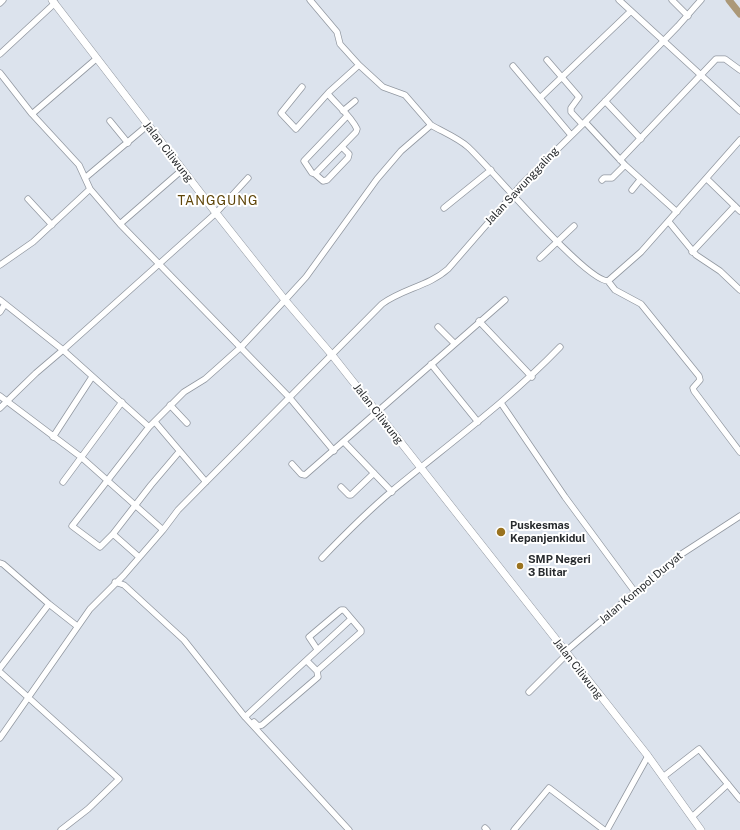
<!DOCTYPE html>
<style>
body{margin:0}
canvas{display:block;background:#dce3ed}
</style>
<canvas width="740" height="830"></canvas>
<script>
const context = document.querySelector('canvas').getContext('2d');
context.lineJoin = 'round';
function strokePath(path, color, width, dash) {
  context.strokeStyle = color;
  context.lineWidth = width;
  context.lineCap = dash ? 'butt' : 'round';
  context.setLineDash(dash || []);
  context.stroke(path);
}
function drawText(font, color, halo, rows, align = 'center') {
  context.font = font + ' "Public Sans",sans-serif';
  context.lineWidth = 4;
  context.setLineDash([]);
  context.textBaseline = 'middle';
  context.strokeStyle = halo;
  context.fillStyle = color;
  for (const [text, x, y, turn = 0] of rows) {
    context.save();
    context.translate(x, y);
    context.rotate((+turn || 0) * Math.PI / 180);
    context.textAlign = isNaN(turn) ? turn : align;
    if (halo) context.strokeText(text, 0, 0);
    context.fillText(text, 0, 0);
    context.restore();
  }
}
strokePath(new Path2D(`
 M729 0 740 14`), '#ab9877', 7);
const minor = new Path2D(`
 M310 0 337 32 340 44 359 65
 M619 0 740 111
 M672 0 688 16
 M0 3 3 0
 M0 54 55 3
 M547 60 579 97 571 108V112L582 124
 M513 66 571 135
 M0 73 32 114 79 165 90 189 33 242 0 265
 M302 87 281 113 296 129 329 92 359 65 383 87 405 95 431 125
 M328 94C337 105 351 116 357 129L356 132 315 174 312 173 304 161 347 116
 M540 98 631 11
 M605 101 641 139
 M343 111 355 101
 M32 114 96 59
 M110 121 128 143
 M585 122 625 165 677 212
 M620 160 716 59H725L740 70
 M315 174 323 181 327 180 348 158 349 154 342 147
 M85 178 148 125
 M707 179 740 211
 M602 180 604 178H612L625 165
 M90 189 120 224 289 397 334 451
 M632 190 640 180
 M28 199 52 225
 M444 208 491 170
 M669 222 696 255 720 271 740 290
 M120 224 182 170
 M692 252 735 206
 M540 258 574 226
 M608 281 641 252 740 140
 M0 300 63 350 216 213 248 178
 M0 312 5 304
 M479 321 532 377
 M438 327 454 343
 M431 364 478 422
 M0 396 81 457 163 530
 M501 403 565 497 635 592
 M170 405 187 423
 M0 408 36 373 63 350 149 427
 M155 422 206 482
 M53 437 92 377
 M344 442 392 492
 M292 464 301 474 305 475 505 300
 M63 482 122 402
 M341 487 349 495H351L374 473
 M113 534 100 547 72 526 149 427 184 392 205 379 241 347 285 300 306 277 377 179 401 151 431 125C443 132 458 138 468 147 491 168 585 281 608 281L615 290 641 304 699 376 700 380 693 388 694 391 740 452
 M139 557 113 534 151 485 179 452
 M322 558C345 534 368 511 393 490 450 443 509 400 560 347
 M0 563 3 564 49 604 77 626
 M115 582 124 585 184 640 245 717 349 830
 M565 652 635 592 665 570 677 557 740 516
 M0 668 49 604
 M317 671 361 632V630L344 610H341L309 637 317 649
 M0 672 119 779 88 809 61 830
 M529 692 567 654
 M245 717 351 619
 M254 722 258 726 262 725 318 677 317 671 307 661
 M0 738 90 609 124 575 163 530 178 510 382 304C402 289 429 286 448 269L521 185 585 122 678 26 701 0
 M663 777 699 749 740 799
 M692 817 728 784
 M485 828 487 830
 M514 830 549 788 604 830
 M607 830 648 756`);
const major = new Path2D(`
 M52 0 216 213 285 300 332 355 648 756 701 830`);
strokePath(minor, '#9298a1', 7);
strokePath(major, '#9298a1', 8);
strokePath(minor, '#fff', 5.5);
strokePath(major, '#fff', 7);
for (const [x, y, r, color] of [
 [501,532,5,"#9a731f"],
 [520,566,4,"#9a731f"]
]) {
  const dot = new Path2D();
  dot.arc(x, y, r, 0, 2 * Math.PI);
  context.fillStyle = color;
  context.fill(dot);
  strokePath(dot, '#fff', 1.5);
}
drawText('11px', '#282b2e', '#fff', [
 ["Jalan Ciliwung",168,152,52],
 ["Jalan Sawunggaling",522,186,-47],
 ["Jalan Ciliwung",378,414,52],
 ["Jalan Kompol Duryat",641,588,-40],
 ["Jalan Ciliwung",578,669,52]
]);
drawText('bold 11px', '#282b2e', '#fff', [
 ["Puskesmas",510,526],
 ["Kepanjenkidul",510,539],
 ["SMP Negeri",528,560],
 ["3 Blitar",528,573]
], 'left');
context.letterSpacing = '1px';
drawText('13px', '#5f4508', '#fff', [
 ["TANGGUNG",218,201]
]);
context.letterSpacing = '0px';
</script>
